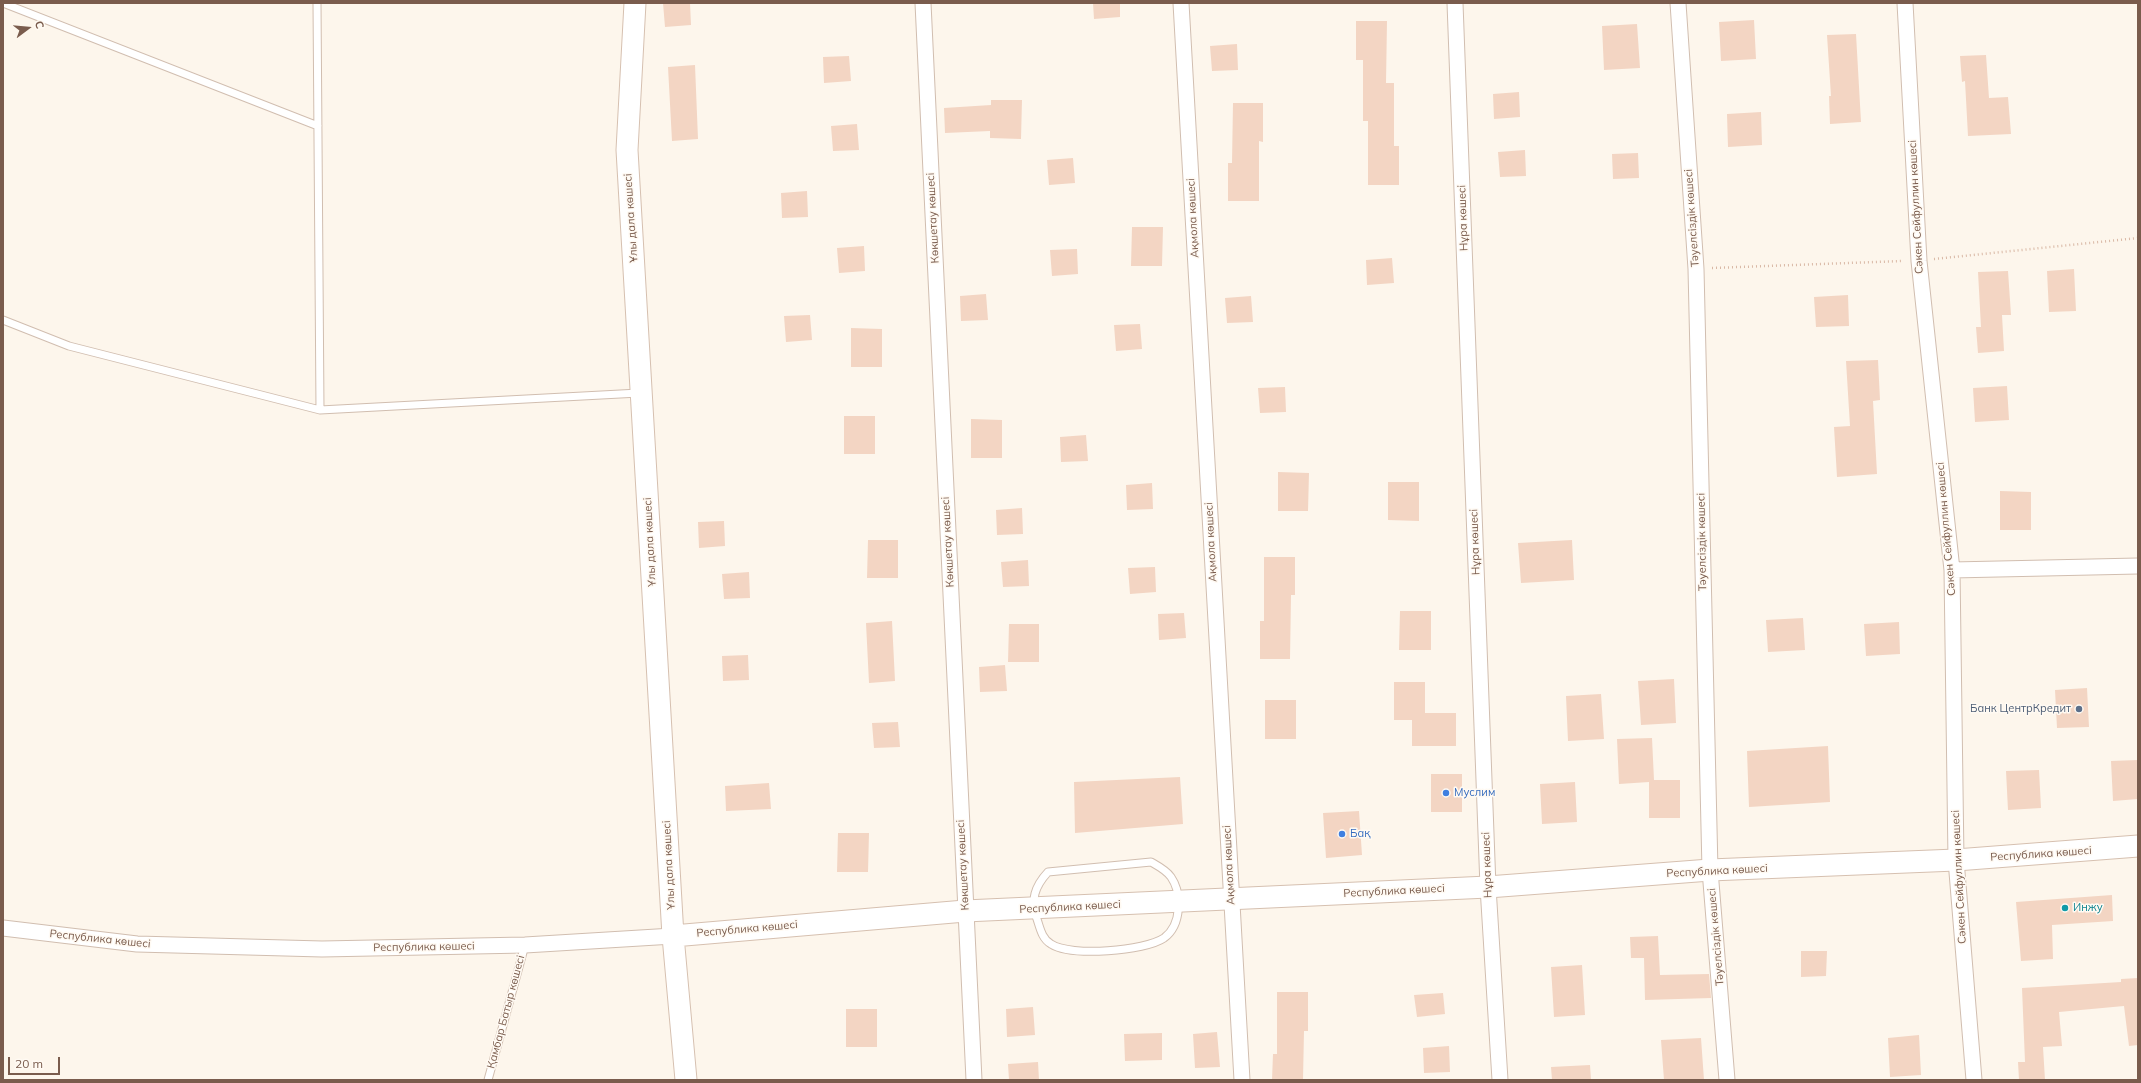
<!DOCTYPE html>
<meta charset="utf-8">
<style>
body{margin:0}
#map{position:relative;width:2141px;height:1083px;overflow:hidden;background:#fdf6ec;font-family:Mulish,sans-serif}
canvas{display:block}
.frame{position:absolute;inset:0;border:4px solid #7a5c4d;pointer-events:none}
.north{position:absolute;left:8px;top:8px;width:40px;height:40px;-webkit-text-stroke:3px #fffaf3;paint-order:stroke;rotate:74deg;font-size:11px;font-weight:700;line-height:16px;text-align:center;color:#7a5c4d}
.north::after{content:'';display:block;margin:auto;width:14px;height:18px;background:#7a5c4d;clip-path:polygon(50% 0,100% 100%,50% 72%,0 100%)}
.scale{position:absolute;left:8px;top:1057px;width:52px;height:18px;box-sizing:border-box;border:2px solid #7a5c4d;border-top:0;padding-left:5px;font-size:12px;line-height:14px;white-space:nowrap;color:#7a5c4d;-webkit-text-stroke:3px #fffaf3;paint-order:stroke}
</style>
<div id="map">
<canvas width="2141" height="1083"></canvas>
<div class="frame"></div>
<div class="north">С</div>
<div class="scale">20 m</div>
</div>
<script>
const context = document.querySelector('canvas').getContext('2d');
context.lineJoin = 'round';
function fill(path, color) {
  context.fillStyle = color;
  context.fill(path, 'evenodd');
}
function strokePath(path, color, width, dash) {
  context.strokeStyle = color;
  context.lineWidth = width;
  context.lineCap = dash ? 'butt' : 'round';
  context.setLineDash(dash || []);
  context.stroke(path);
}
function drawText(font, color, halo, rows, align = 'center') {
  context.font = font + ' Mulish,sans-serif';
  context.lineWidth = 3;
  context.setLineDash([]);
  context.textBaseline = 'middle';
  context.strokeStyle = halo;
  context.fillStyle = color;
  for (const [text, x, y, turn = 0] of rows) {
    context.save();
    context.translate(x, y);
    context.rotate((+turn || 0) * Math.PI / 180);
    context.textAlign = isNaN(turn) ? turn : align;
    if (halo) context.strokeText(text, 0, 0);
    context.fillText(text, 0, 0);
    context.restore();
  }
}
fill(new Path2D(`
 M663 3H690L691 25 665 27Z
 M1093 3H1120V17L1094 19Z
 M1754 20 1756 59 1721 61 1719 22Z
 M1356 21H1387L1386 83H1394V146H1399V185H1368V121H1363V60H1356Z
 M1637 24 1640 68 1604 70 1602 26Z
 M1856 34 1861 122 1830 124 1829 96H1831L1827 35Z
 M1237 44 1238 70 1212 71 1210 46Z
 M1986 55 1989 98 2008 97 2011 134 1968 136 1965 81 1962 82 1960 56Z
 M849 56 851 81 824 83 823 57Z
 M695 65 698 139 672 141 668 67Z
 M1519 92 1520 117 1494 119 1493 94Z
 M991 100H1022L1021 139 990 138V131L945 133 944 108 991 105Z
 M1233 103H1263V142L1259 141V201H1228V163H1232Z
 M1761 112 1762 145 1728 147 1727 114Z
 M857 124 859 150 833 151 831 126Z
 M1525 150 1526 176 1500 177 1498 152Z
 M1638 153 1639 178 1613 179 1612 154Z
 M1073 158 1075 183 1049 185 1047 160Z
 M807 191 808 217 782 218 781 193Z
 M1132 227H1163L1162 266H1131Z
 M864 246 865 271 839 273 837 248Z
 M1077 249 1078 274 1052 276 1050 250Z
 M1392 258 1394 283 1367 285 1366 260Z
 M2074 269 2076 311 2049 312 2047 271Z
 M2008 271 2011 315H2002L2004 351 1978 353 1976 327H1981L1978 272Z
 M986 294 988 320 961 321 960 296Z
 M1848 295 1849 326 1816 327 1814 297Z
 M1251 296 1253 322 1227 323 1225 298Z
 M810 315 812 340 786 342 784 316Z
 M1140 324 1142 349 1116 351 1114 325Z
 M851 328 882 329V367H851Z
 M1878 360 1880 400 1873 401 1877 474 1837 477 1834 427 1850 426 1846 361Z
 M2007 386 2009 420 1975 422 1973 388Z
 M1285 387 1286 412 1260 413 1258 388Z
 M844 416H875V454H844Z
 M971 419 1002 420V458H971Z
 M1086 435 1088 461 1061 462 1060 437Z
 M1278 472 1309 473 1308 511H1278Z
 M1388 482H1419V521L1388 520Z
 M1152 483 1153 509 1127 510 1126 485Z
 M2000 491 2031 492V530H2000Z
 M1022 508 1023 534 997 535 996 510Z
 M724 521 725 546 699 548 698 522Z
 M868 540H898V578H867Z
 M1572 540 1574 580 1521 583 1518 543Z
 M1264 557H1295V595H1291L1290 659H1260V621H1264Z
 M1028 560 1029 586 1003 587 1001 562Z
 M1155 567 1156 592 1130 594 1128 568Z
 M749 572 750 598 724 599 722 574Z
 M1400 611H1431V650H1399Z
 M1184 613 1186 638 1159 640 1158 614Z
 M1803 618 1805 650 1768 652 1766 620Z
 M892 621 895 681 869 683 866 623Z
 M1899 622 1900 654 1866 656 1864 624Z
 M1009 624H1039V662H1008Z
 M748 655 749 680 723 681 722 656Z
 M1005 665 1007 691 980 692 979 667Z
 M1674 679 1676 723 1641 725 1638 681Z
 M1394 682H1425V713H1456V746H1412V720H1394Z
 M2087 688 2089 727 2057 728 2055 690Z
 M1601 694 1604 739 1568 741 1566 696Z
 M1265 700H1296V739H1265Z
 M898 722 900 747 874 748 872 723Z
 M1652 738 1654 780H1680V818H1649V782L1619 784 1617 739Z
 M1828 746 1830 802 1749 807 1747 751Z
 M2138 760V799L2113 801 2111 761Z
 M2039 770 2041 808 2008 810 2006 771Z
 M1431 774H1462V812H1431Z
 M1180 777 1183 824 1075 833 1074 782Z
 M1575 782 1577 822 1542 824 1540 784Z
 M769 783 771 809 726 811 725 786Z
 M1359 811 1362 855 1326 858 1323 813Z
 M838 833H869L868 872H837Z
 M2112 895 2113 921 2052 925 2053 959 2021 961 2016 902Z
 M1658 936 1660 975 1709 974 1711 998 1645 1000 1644 958H1631L1630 937Z
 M1801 951H1827L1826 976 1801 977Z
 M1582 965 1585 1015 1554 1017 1551 967Z
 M2138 978V1045L2129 1046 2124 1006 2059 1012 2062 1046 2043 1047 2045 1080H2019L2018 1062H2025L2022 988 2121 982V979Z
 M1277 992H1308V1031H1304L1303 1080H1272L1273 1054H1277Z
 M1443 993 1445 1014 1417 1017 1414 995Z
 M1033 1007 1035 1035 1007 1037 1006 1009Z
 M846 1009H877V1047H846Z
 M1217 1032 1220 1067 1195 1068 1193 1034Z
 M1162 1033V1060L1125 1061 1124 1034Z
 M1919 1035 1921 1075 1890 1077 1888 1038Z
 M1701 1038 1704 1080H1664L1661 1040Z
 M1449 1046 1450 1072 1424 1073 1423 1048Z
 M1038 1062 1039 1080H1009L1008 1064Z
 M1590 1065 1591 1080H1552L1551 1067Z`), '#f3d5c3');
const lane = new Path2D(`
 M3 3 318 126
 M317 3 320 410
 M3 320 69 346 320 410 639 393
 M1151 862C1158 866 1166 870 1171 877 1182 893 1182 925 1164 938 1145 951 1071 957 1051 944 1042 939 1040 928 1037 919 1030 900 1035 886 1048 872Z
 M488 1080 525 945`);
const street = new Path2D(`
 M923 3 974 1080
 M1181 3 1242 1080
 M1455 3 1488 887 1500 1080
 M1678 3 1696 269 1710 870 1727 1080
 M1905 3 1919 261 1952 570 1956 860 1974 1080
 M1952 570 2138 566
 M3 928 137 944 322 949 525 945 673 936`);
const secondary = new Path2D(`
 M635 3 627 150 673 936 686 1080
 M673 936 965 911 1488 887 1710 870 1956 860 2138 846`);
strokePath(lane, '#d1beb0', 9);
strokePath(street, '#d1beb0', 17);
strokePath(secondary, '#d6c0b0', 23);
strokePath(new Path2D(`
 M1934 259 2138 238
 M1712 268 1903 261`), '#d9b8a5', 2.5, [1, 3]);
strokePath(lane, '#fff', 7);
strokePath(street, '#fff', 15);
strokePath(secondary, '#fff', 21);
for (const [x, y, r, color] of [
 [2079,709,4,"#5c6f8a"],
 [1446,793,4,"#3f7fe0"],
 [1342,834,4,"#3f7fe0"],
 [2065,908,4,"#0f9aa8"]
]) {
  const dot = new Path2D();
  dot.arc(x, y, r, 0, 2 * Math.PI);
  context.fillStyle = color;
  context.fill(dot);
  strokePath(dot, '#fffaf3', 1.5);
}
drawText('11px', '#7a5c4d', '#fffaf3', [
 ["Сәкен Сейфуллин көшесі",1916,207,-93],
 ["Ұлы дала көшесі",631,218,-94],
 ["Көкшетау көшесі",933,218,-93],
 ["Ақмола көшесі",1193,218,-93],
 ["Нұра көшесі",1463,218,-92],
 ["Тәуелсіздік көшесі",1692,218,-94],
 ["Сәкен Сейфуллин көшесі",1946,529,-95],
 ["Ұлы дала көшесі",650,542,-93],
 ["Көкшетау көшесі",948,542,-93],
 ["Ақмола көшесі",1211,542,-93],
 ["Нұра көшесі",1475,542,-92],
 ["Тәуелсіздік көшесі",1702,542,-91],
 ["Республика көшесі",2041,854,-4],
 ["Ұлы дала көшесі",669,865,-93],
 ["Көкшетау көшесі",963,865,-93],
 ["Ақмола көшесі",1229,865,-93],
 ["Нұра көшесі",1487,865,-92],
 ["Республика көшесі",1717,871,-3],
 ["Сәкен Сейфуллин көшесі",1959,877,-93],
 ["Республика көшесі",1394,891,-3],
 ["Республика көшесі",1070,907,-3],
 ["Республика көшесі",747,929,-5],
 ["Тәуелсіздік көшесі",1716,937,-95],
 ["Республика көшесі",100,939,6],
 ["Республика көшесі",424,947,-1],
 ["Қамбар Батыр көшесі",506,1012,-75]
]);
drawText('11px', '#4e5e75', '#fffaf3', [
 ["Банк ЦентрКредит",2071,709]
], 'right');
drawText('11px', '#366cbe', '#fffaf3', [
 ["Муслим",1454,793],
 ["Бақ",1350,834]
], 'left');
drawText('11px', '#0d838f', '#fffaf3', [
 ["Инжу",2073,908]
], 'left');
</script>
